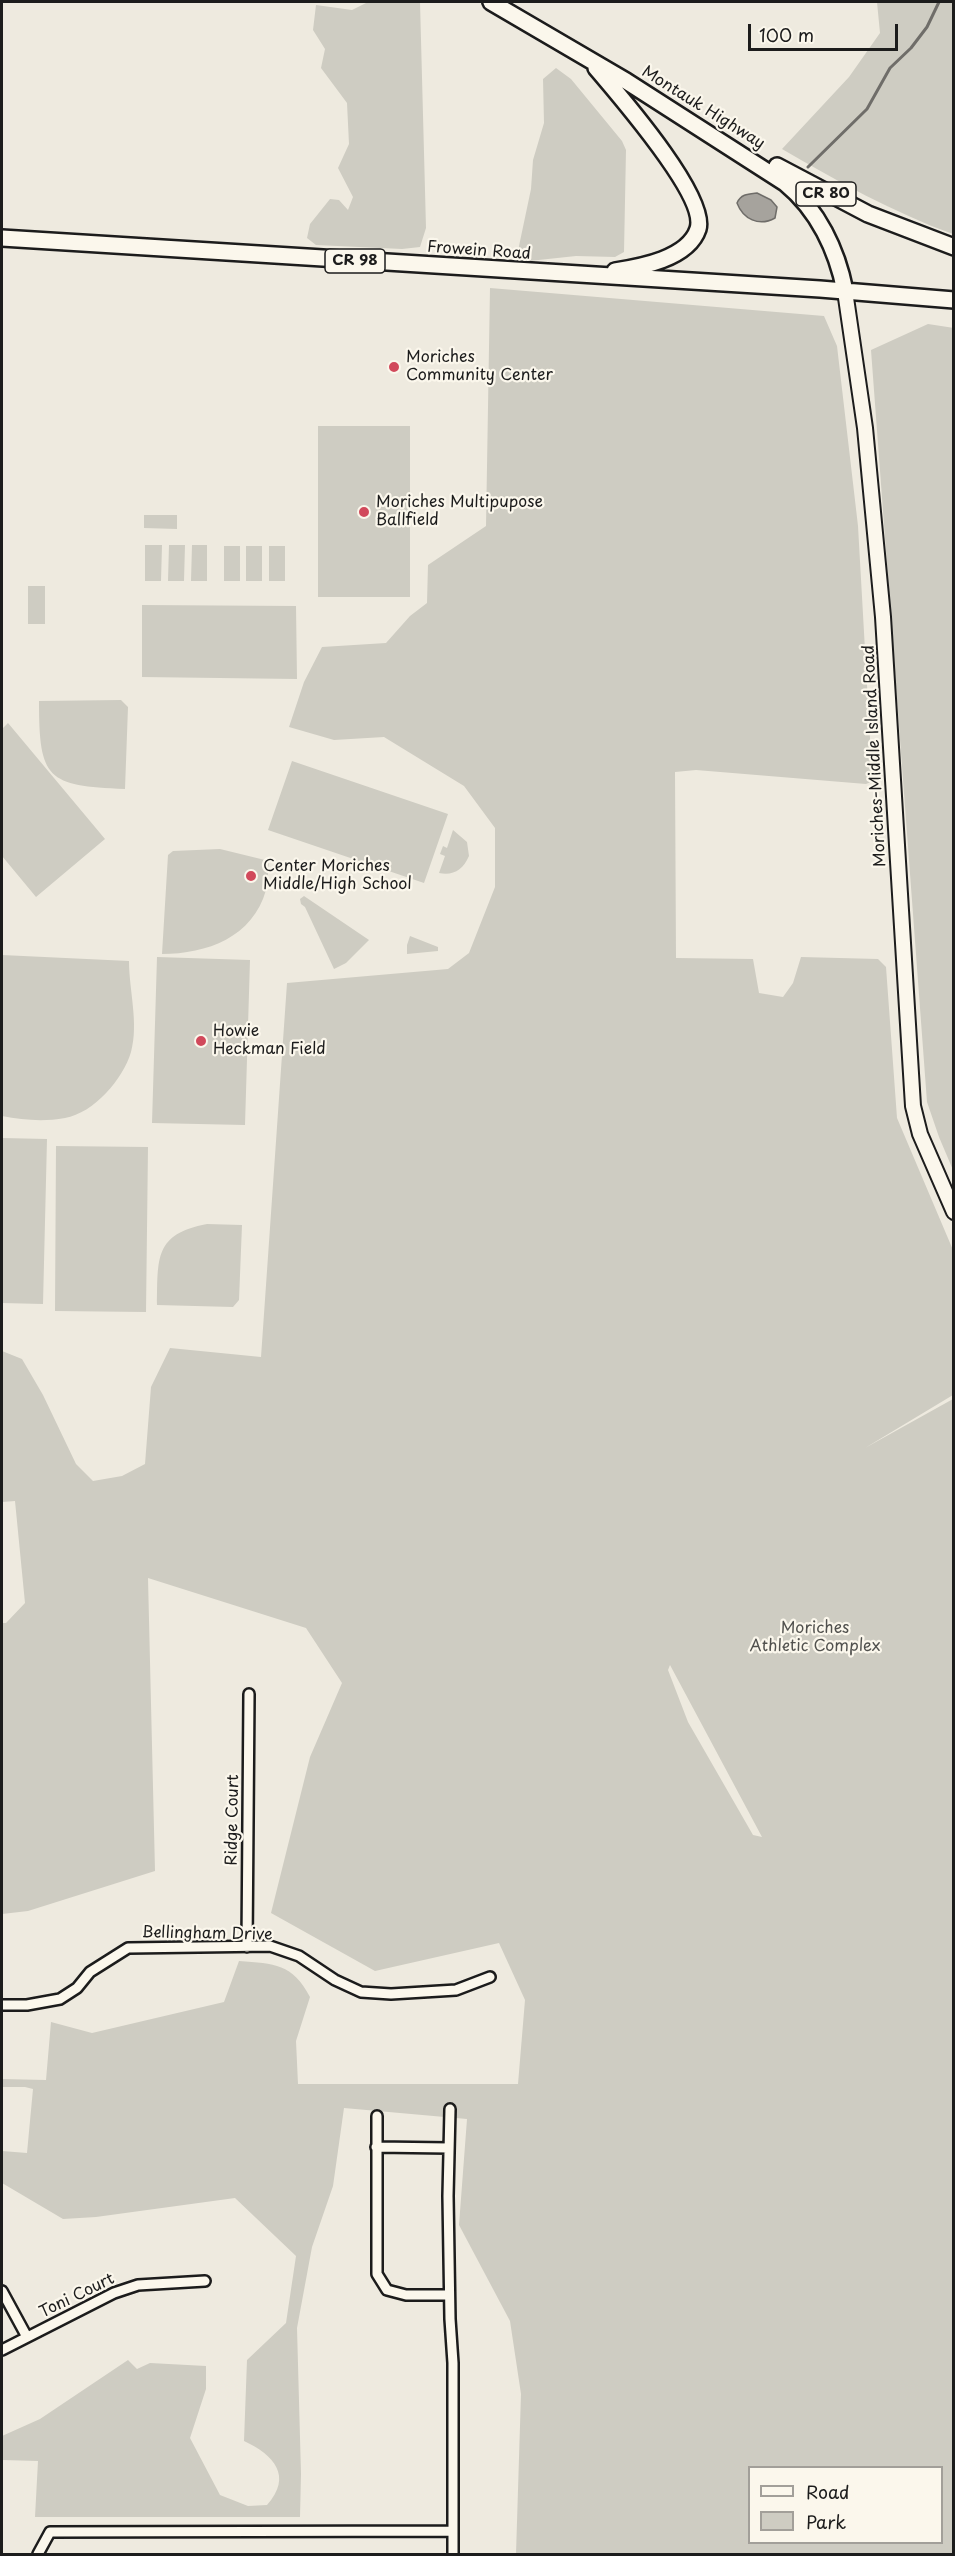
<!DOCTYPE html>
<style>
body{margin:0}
#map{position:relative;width:955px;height:2556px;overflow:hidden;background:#eeeadf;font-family:"Playpen Sans",sans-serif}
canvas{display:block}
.frame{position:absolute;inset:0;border:3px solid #1c1c1c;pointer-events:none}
.legend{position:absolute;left:748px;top:2466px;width:195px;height:78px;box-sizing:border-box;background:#fbf7ec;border:2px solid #a29f99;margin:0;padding:8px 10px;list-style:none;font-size:18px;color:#1c1c1c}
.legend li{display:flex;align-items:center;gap:12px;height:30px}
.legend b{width:30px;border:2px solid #a29f99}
.scale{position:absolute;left:748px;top:24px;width:150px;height:27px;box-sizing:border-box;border:3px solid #1c1c1c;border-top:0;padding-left:8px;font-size:18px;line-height:21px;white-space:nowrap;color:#1c1c1c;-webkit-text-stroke:4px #fbf7ec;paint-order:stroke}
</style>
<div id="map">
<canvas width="955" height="2556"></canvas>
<div class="frame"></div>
<ul class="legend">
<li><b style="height:8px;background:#fbf7ec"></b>Road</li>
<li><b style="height:16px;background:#ceccc2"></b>Park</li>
</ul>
<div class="scale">100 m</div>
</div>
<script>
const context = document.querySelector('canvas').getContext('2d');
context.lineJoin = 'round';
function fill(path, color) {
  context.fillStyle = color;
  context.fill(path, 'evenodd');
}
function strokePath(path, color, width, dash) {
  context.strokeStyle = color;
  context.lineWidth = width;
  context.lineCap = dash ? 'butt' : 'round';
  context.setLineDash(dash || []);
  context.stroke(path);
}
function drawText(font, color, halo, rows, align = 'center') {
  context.font = font + ' "Playpen Sans",sans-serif';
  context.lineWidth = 4.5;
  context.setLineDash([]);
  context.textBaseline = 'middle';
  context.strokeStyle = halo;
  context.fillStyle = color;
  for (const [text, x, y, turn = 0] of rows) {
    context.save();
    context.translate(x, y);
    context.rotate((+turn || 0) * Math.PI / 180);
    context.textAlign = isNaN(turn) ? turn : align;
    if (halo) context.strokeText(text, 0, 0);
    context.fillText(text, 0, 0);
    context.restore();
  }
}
fill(new Path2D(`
 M368 2H420L426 228 420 247 402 249 316 245 307 238 310 224 330 199 339 200 348 210 353 197 338 168 349 144 347 103 321 68 325 49 313 30 316 5 352 10Z
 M877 2H953V234C894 213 837 181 782 149L849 77 880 33Z
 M556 68 571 79 622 141 626 150 624 252 615 257 576 256 520 262 519 246 531 189 533 160 544 123 543 79Z
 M490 288 824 316 837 346 858 526 871 756 878 779 866 784 696 770 675 772 676 958 753 959 759 993 783 997 793 983 801 957 878 959 886 967 897 1118 953 1250V1395L865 1448 953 1399V2554H516L521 2394 510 2321 459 2225 467 2119 344 2108 333 2186 312 2247 297 2328 301 2474 300 2517H35L38 2461 2 2460V2436L40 2419 128 2360 137 2369 150 2363 206 2366V2389L190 2438 220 2495 248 2506 267 2505C293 2476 274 2455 244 2441L247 2360 286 2323 296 2256 235 2198 96 2217 63 2219 2 2183V2151L27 2153 33 2089 25 2087H2V2079L46 2080 51 2022 92 2033 224 2002 239 1961C275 1964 292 1963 310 1997L296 2041 298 2084H518L525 2000 499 1943 375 1971 271 1913 310 1757 342 1683 306 1628 148 1578 155 1871 28 1911 2 1914V1623H6L25 1603 15 1501 2 1502V1351L22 1359 43 1395 76 1464 93 1481 122 1476 145 1464 151 1387 170 1348 261 1357 287 983 448 969 469 953 495 887V828L464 786 384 737 334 740 289 727 304 682 322 647 386 643 410 616 427 603 428 565 486 526ZM670 1665 762 1837 753 1835 688 1722 668 1670ZM750 2468H942V2542H750Z
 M928 324 954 328 953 1170 939 1137 927 1102 871 350Z
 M318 426H410V597H318Z
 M144 515H177V529L144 528Z
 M145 545H162L161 581H145Z
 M169 545H185L184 581H168Z
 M192 545H207V581H191Z
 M224 546H240V581H224Z
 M246 546H262V581H246Z
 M269 546H285V581H269Z
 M28 586H45V624H28Z
 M142 605 296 606 297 679 142 677Z
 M121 700 128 707 125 789C47 786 39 779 39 701Z
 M8 723 105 839 36 897 2 856V729Z
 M292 761 448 814 424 883 268 830Z
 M453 830 467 842 469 856C463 870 453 876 439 873L445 856 440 854 443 846 447 848Z
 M220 849 269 861C268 870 268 881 266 890 253 937 207 954 162 954L168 855 173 851Z
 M304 896 369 940 346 963 334 969 305 907 301 904 300 899Z
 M410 936 438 947V951L407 954V945Z
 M2 955 129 961C129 991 139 1023 131 1052 123 1079 94 1113 65 1118 43 1122 23 1120 2 1116Z
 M157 957 250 960 245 1125 152 1123Z
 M2 1138 47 1139 43 1304 2 1303Z
 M56 1146 148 1147 146 1312 55 1311Z
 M207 1224 242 1225 239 1300 233 1307 157 1305C158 1258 154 1234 207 1224Z`), '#ceccc2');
const water = new Path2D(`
 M757 193 771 200 777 207 775 218C759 227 743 219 737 203 741 194 748 194 757 193Z`);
fill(water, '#a6a39d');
strokePath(water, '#6f6d69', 1.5);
strokePath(new Path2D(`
 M808 167 867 109 890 68 911 48 927 27 939 2`), '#6f6d69', 3);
const street = new Path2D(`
 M247 1947 249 1694
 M2 2005H27L60 1999 77 1988 90 1972 128 1948 270 1946 299 1956 335 1980 361 1992 391 1994 456 1990 490 1977
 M377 2116V2274L387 2290 406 2295H449
 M376 2147 449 2148
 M2 2291 27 2337
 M2 2350 114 2293 138 2285 205 2281
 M38 2554 50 2532 453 2531V2363L450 2319 448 2196 450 2109
 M453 2554V2531`);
const secondary = new Path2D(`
 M845 291 865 428 883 617 913 1106 920 1134 954 1212`);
const primary = new Path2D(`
 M491 2 626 81 785 183C818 210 837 250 845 291
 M596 68C618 94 708 197 698 229 688 259 640 267 615 271
 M777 166 868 214 954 247
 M2 238 820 289 954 300`);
strokePath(street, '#1c1c1c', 14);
strokePath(secondary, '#1c1c1c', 18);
strokePath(primary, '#1c1c1c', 20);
strokePath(street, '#fbf7ec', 9);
strokePath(secondary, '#fbf7ec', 14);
strokePath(primary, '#fbf7ec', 15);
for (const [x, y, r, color] of [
 [394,367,6,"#d1495b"],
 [364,512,6,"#d1495b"],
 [251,876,6,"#d1495b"],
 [201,1041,6,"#d1495b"]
]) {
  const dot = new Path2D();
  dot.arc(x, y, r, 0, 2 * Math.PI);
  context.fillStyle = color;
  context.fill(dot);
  strokePath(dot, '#fbf7ec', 2);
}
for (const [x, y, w] of [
 [826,194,60],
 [355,261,60]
]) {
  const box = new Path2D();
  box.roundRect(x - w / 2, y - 12, w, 24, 4.5);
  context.fillStyle = '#fbf7ec';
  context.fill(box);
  strokePath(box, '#1c1c1c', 1.5);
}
drawText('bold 15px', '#1c1c1c', null, [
 ["CR 80",826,194],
 ["CR 98",355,261]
]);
drawText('16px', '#1c1c1c', '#fbf7ec', [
 ["Montauk Highway",703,108,32],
 ["Frowein Road",479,251,4],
 ["Moriches-Middle Island Road",875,756,-93],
 ["Ridge Court",233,1820,-89],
 ["Bellingham Drive",207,1934,1],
 ["Toni Court",77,2296,-26]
]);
drawText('16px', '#1c1c1c', '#fbf7ec', [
 ["Moriches",406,358],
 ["Community Center",406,376],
 ["Moriches Multipupose",376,503],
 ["Ballfield",376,521],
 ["Center Moriches",263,867],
 ["Middle/High School",263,885],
 ["Howie",213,1032],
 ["Heckman Field",213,1050]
], 'left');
drawText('16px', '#51514e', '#fbf7ec', [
 ["Moriches",815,1629],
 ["Athletic Complex",815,1647]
]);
</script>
